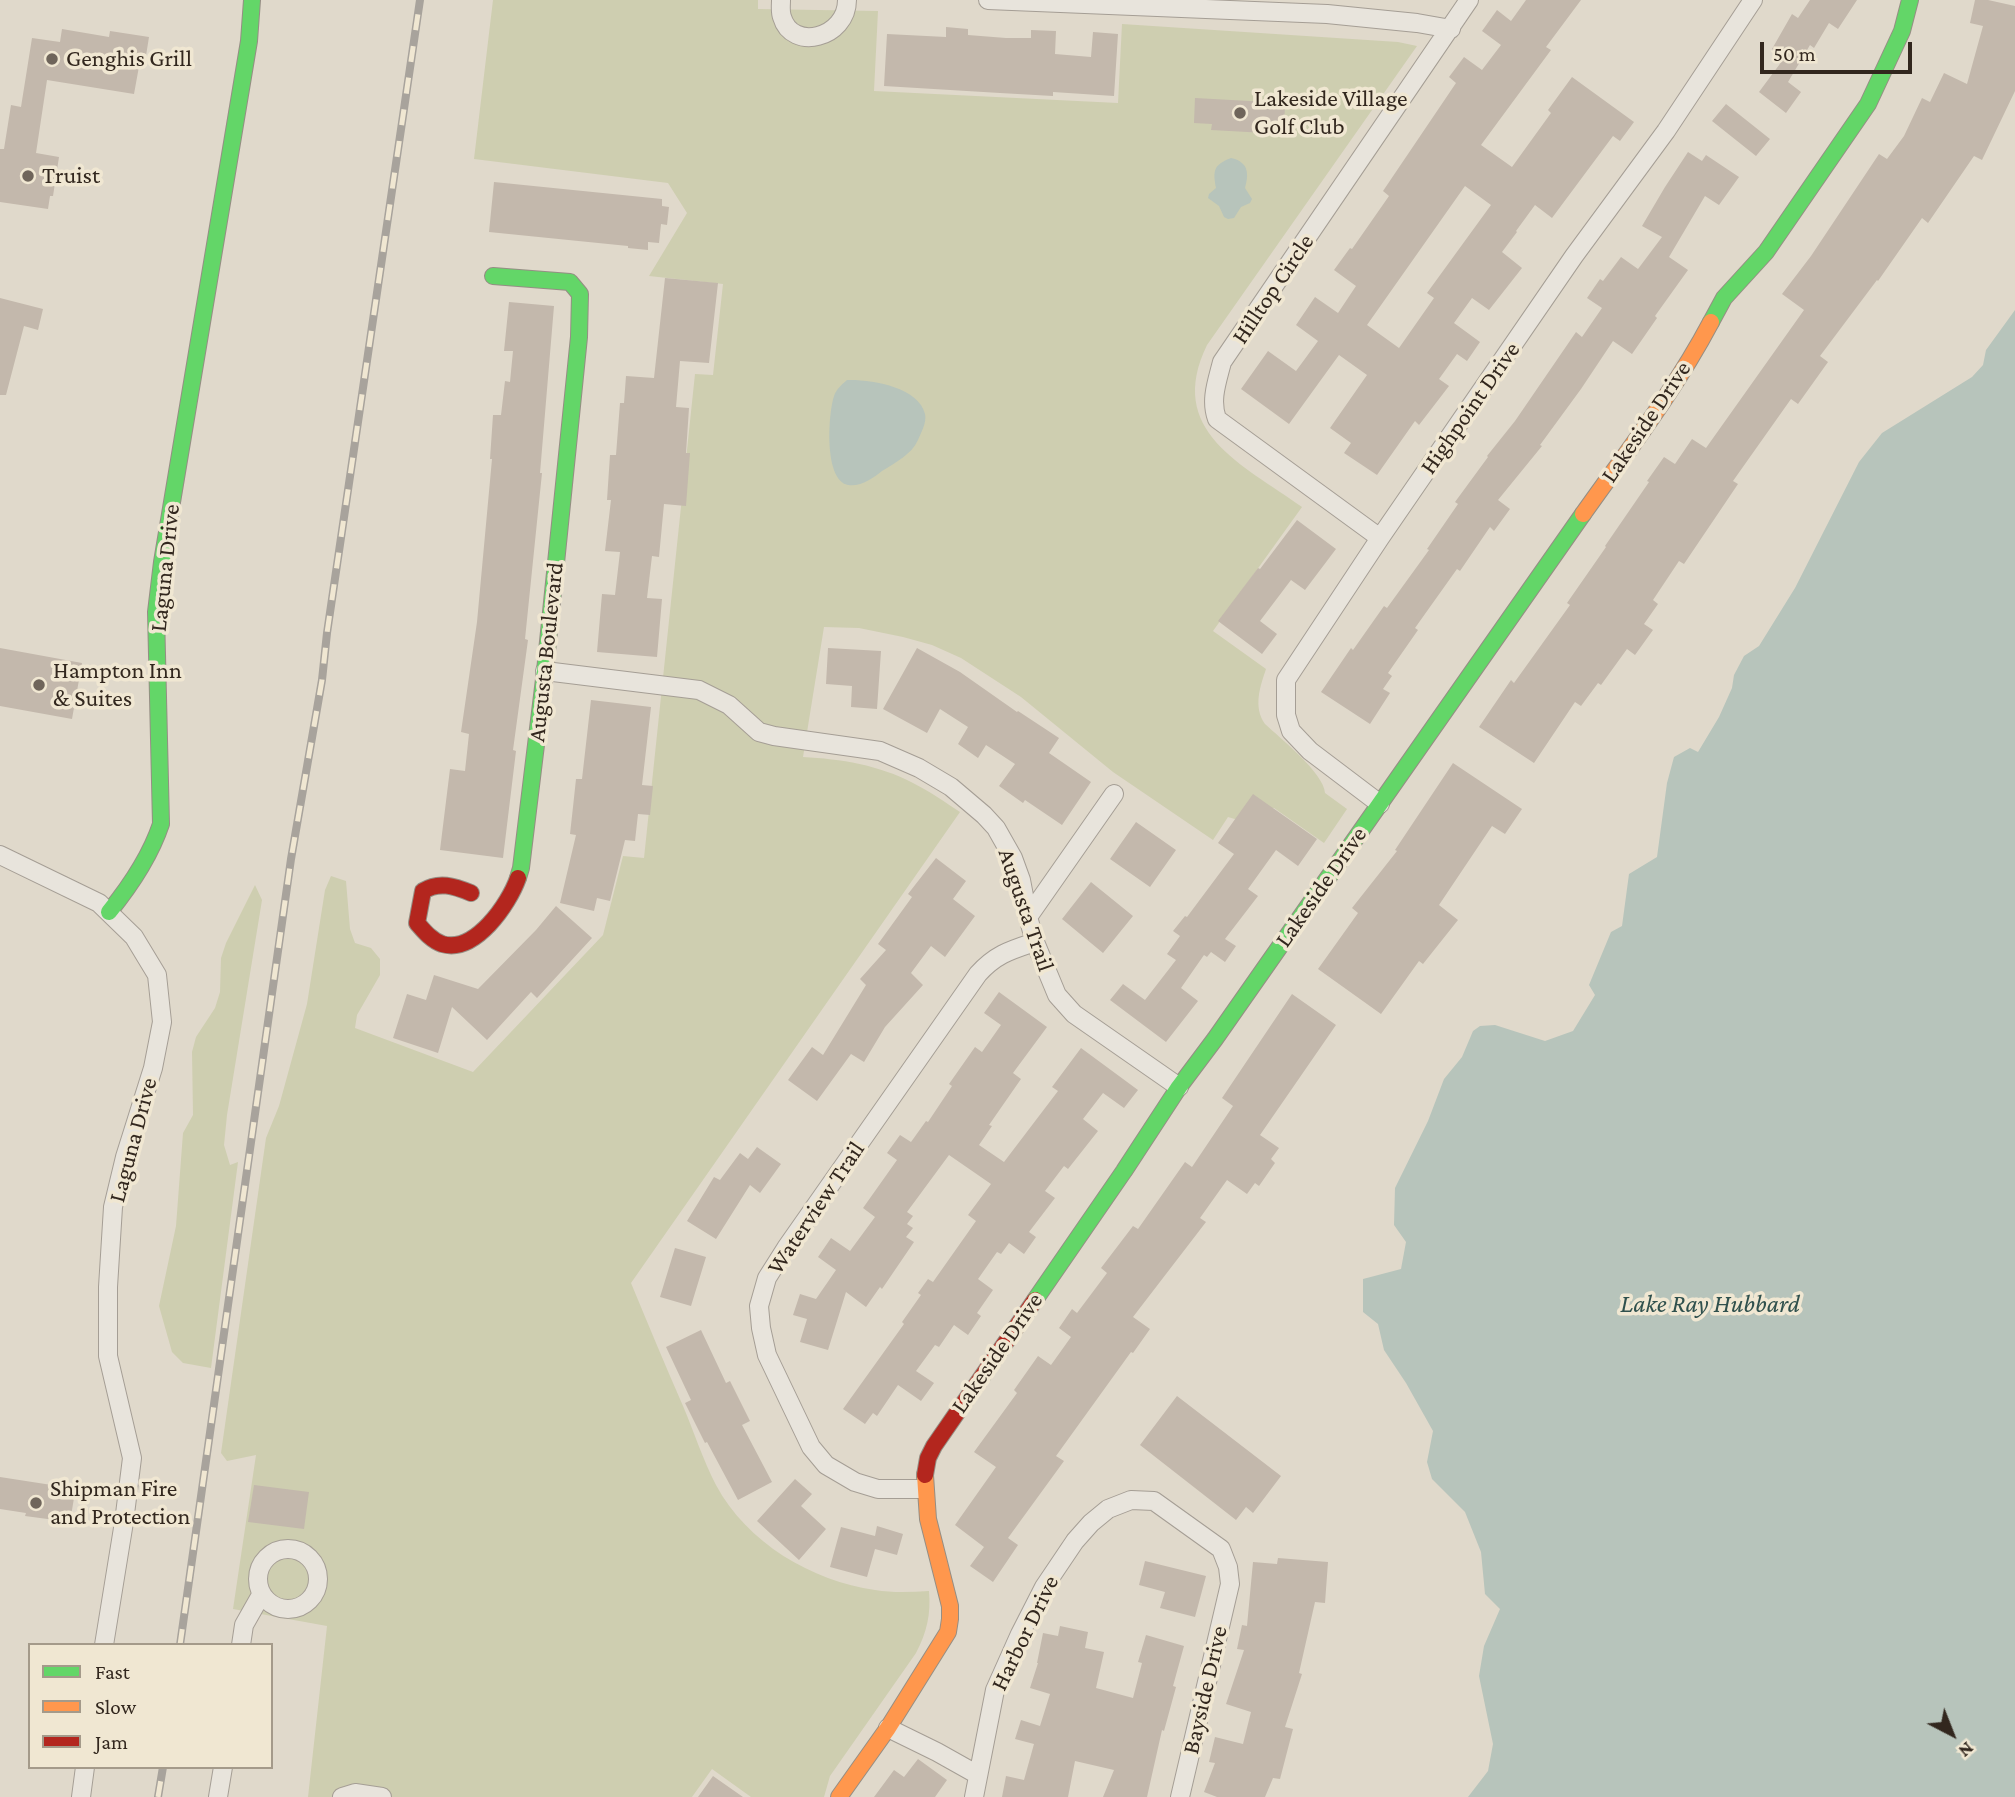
<!DOCTYPE html>
<style>
body{margin:0}
#map{position:relative;width:2015px;height:1797px;overflow:hidden;background:#e0d9cb;font-family:"Crimson Pro",serif}
canvas{display:block}
.legend{position:absolute;left:28px;top:1643px;width:245px;height:126px;box-sizing:border-box;background:#f0e7d2;border:2px solid #a49a8a;margin:0;padding:9px 12px;list-style:none;font-size:21px;color:#32271e}
.legend li{display:flex;align-items:center;gap:14px;height:35px}
.legend b{width:35px;border:2px solid #a49a8a}
.north{position:absolute;left:1917px;top:1699px;width:70px;height:70px;-webkit-text-stroke:5px #f0e7d2;paint-order:stroke;rotate:138deg;font-size:19px;font-weight:700;line-height:28px;text-align:center;color:#32271e}
.north::after{content:'';display:block;margin:auto;width:24px;height:32px;background:#32271e;clip-path:polygon(50% 0,100% 100%,50% 72%,0 100%)}
.scale{position:absolute;left:1760px;top:42px;width:152px;height:32px;box-sizing:border-box;border:4px solid #32271e;border-top:0;padding-left:9px;font-size:21px;line-height:24px;white-space:nowrap;color:#32271e;-webkit-text-stroke:5px #f0e7d2;paint-order:stroke}
</style>
<div id="map">
<canvas width="2015" height="1797"></canvas>
<ul class="legend">
<li><b style="height:9px;background:#63d668"></b>Fast</li>
<li><b style="height:9px;background:#ff974d"></b>Slow</li>
<li><b style="height:9px;background:#b3261e"></b>Jam</li>
</ul>
<div class="north">N</div>
<div class="scale">50 m</div>
</div>
<script>
const context = document.querySelector('canvas').getContext('2d');
context.lineJoin = 'round';
function fill(path, color) {
  context.fillStyle = color;
  context.fill(path, 'evenodd');
}
function strokePath(path, color, width, dash) {
  context.strokeStyle = color;
  context.lineWidth = width;
  context.lineCap = dash ? 'butt' : 'round';
  context.setLineDash(dash || []);
  context.stroke(path);
}
function drawText(font, color, halo, rows, align = 'center') {
  context.font = font + ' "Crimson Pro",serif';
  context.lineWidth = 7;
  context.setLineDash([]);
  context.textBaseline = 'middle';
  context.strokeStyle = halo;
  context.fillStyle = color;
  for (const [text, x, y, turn = 0] of rows) {
    context.save();
    context.translate(x, y);
    context.rotate((+turn || 0) * Math.PI / 180);
    context.textAlign = isNaN(turn) ? turn : align;
    if (halo) context.strokeText(text, 0, 0);
    context.fillText(text, 0, 0);
    context.restore();
  }
}
fill(new Path2D(`
 M493 0H758V9L878 11 874 91 1118 103 1122 24 1398 42 1417 46 1207 345C1165 431 1242 464 1302 507L1213 631 1266 669C1260 687 1253 707 1265 724 1280 738 1324 773 1325 793L1347 809 1324 843 1274 808 1238 820 1228 817 1213 840 1113 772 1021 697 961 658 932 645 903 637 859 628 824 627 803 757C841 759 879 765 913 783 929 791 945 802 960 812L631 1283C648 1324 665 1365 683 1406 694 1432 703 1460 716 1485 747 1543 812 1581 875 1590 893 1593 911 1592 929 1591 931 1614 927 1632 916 1653L830 1776 824 1797H751L712 1769 692 1797H308L327 1626 233 1609 256 1455 227 1461 221 1453 266 1138 279 1106 307 1004 325 890 331 876 346 881 350 929 355 943 371 948 380 959V975L357 1015 355 1028 473 1072 603 935 623 856 644 858 695 374 713 375 723 284 649 276 687 213 668 183 474 159Z
 M255 885 262 900 227 1115 224 1145 230 1165 238 1162 211 1368 183 1363 172 1352 159 1306 176 1226 183 1133 193 1115 192 1052 196 1037 215 1008 220 992 221 958 226 943Z`), '#ceceb0');
fill(new Path2D(`
 M1231 158C1249 162 1249 174 1245 188L1252 199 1250 203 1241 207 1234 218 1228 219 1224 217 1219 206 1208 198 1209 194 1216 188C1213 171 1213 165 1231 158Z
 M2015 310V1797H1468L1488 1771 1493 1744 1479 1676 1484 1646 1500 1609 1485 1594 1481 1552 1465 1512 1432 1479 1427 1462 1433 1431 1406 1383 1384 1350 1378 1324 1363 1312V1279L1401 1269 1406 1242 1394 1225 1395 1188 1428 1121 1444 1079 1462 1057 1473 1031 1480 1026 1495 1025 1545 1041 1573 1031 1595 995 1589 985 1611 932 1622 926 1629 874 1657 857 1667 783 1674 757 1690 748 1698 752 1719 717 1732 688 1734 675 1744 656 1759 646 1795 588 1859 462 1882 433 1972 377 1983 365 1986 350Z
 M847 380C870 379 919 387 925 414 927 422 921 433 918 440 912 454 895 463 882 471 873 478 861 487 848 485 824 480 828 415 834 396 836 390 841 385 847 380Z`), '#b7c4bb');
fill(new Path2D(`
 M1526 0H1581L1546 47 1551 50 1481 145 1512 167 1551 113 1548 110 1572 77 1634 122 1620 141 1613 136 1552 218 1535 205 1516 231 1517 232 1502 252 1522 268 1489 310 1472 298 1454 323 1480 342 1467 361 1457 354 1439 379 1449 386 1419 425 1415 421 1377 475 1344 453 1351 443 1330 428 1367 375 1339 355 1289 424 1241 389 1268 351 1296 371 1318 341 1296 325 1315 297 1338 313 1356 286 1334 270 1350 248 1352 249 1389 196 1383 191 1456 83 1449 77 1464 57 1482 70 1501 45 1482 31 1497 10 1511 21ZM1465 186 1491 205 1427 293 1434 298 1399 348 1367 325Z
 M1810 0H1857L1838 29 1829 23 1814 48 1810 45 1788 82 1801 92 1786 113 1759 92 1785 57 1772 49 1792 14 1798 18Z
 M1975 0H1988L2015 6V91L1982 160 1974 156 1928 223 1922 218 1878 281 1877 280 1820 356 1828 362 1798 404 1791 399 1733 481 1738 484 1684 564 1679 561 1653 600 1658 604 1644 624 1653 630 1635 655 1627 649 1601 685 1598 683 1581 706 1575 702 1534 763 1479 727 1511 680 1514 683 1570 605 1567 603 1606 547 1605 546 1649 482 1647 481 1664 457 1675 464 1692 439 1706 448 1804 310 1782 294 1811 256 1879 154 1887 159 1904 136 1922 98 1930 102 1944 73 1967 84 1983 26 1970 23Z
 M946 27 968 29V35L1006 38H1031V30L1056 31 1055 54 1091 57 1093 32 1118 34 1114 96 1053 92V96L1000 93 884 86 887 34 946 37Z
 M62 29 109 37 110 31 149 37 145 62 140 61 134 94 47 80 36 153 59 157 53 196H50L48 209 0 202V149H4L11 105 21 107 32 38 60 42Z
 M1195 98 1285 103 1284 134 1211 130 1212 124 1194 123Z
 M1726 104 1770 139 1756 156 1712 121Z
 M1688 152 1702 161 1706 155 1739 177 1719 205 1705 196 1669 257 1688 270 1655 316 1657 318 1632 354 1613 341 1581 389 1540 445 1542 446 1498 500 1510 509 1494 531 1490 527 1460 571 1457 569 1415 628 1418 630 1388 673 1392 676 1383 689 1390 693 1370 724 1321 692 1351 648 1353 650 1384 606 1387 608 1429 550 1427 549 1458 504 1455 502 1488 457 1487 456 1515 421 1576 332 1582 337 1602 308 1587 298 1600 279 1603 281 1621 257 1638 269 1662 237 1642 226 1665 187Z
 M494 182 662 199V206L669 207 667 225 661 224 659 243 648 242V250L628 248V246L489 232Z
 M665 278 718 283 709 363 680 361 676 407 689 408 686 453H690L686 506 664 504 659 557 652 556 647 598 662 599 657 657 597 652 602 594 615 595 620 552 605 551 611 500H607L610 455H616L620 403H624L626 376 654 378Z
 M0 298 43 309 38 330 24 326 6 395H0Z
 M509 302 554 306 540 473H542L525 639 528 640 513 750 516 751 503 858 440 850 450 769 465 771 469 734 461 732 477 622 492 459H490L493 415H501L505 381 510 382 513 351H504Z
 M1297 520 1336 549 1305 590 1291 580 1260 621 1277 634 1262 654 1218 621 1258 568 1260 569Z
 M0 648 82 663 72 719 0 706Z
 M828 648 881 651 877 709 851 707 852 686 826 684Z
 M917 648 960 672 1017 712 1018 711 1059 738 1049 753 1091 782 1062 825 1025 800 1023 803 999 786 1015 764 986 745 978 758 958 744 968 727 940 709 927 733 883 709Z
 M591 700 651 707 642 785 653 786 650 815 638 814 635 841 625 840 610 901 597 898 594 911 560 903 576 835 570 834 573 807 576 779H582Z
 M1453 763 1522 809 1505 834 1492 826 1439 905 1458 920 1423 964 1419 961 1381 1014 1318 969 1358 913 1352 908 1397 851 1395 850Z
 M1253 794 1317 839 1298 866 1276 850 1248 889 1258 896 1225 939 1236 946 1225 962 1211 952 1207 957 1204 955 1181 988 1198 1001 1166 1042 1110 1000 1123 984 1145 1000 1176 960 1167 954 1180 936 1173 931 1185 916 1187 917 1234 854 1218 843Z
 M1136 822 1176 850 1150 887 1110 859Z
 M936 858 966 881 953 899 975 916 945 957 931 946 911 973 923 985 885 1027 864 1062 851 1054 817 1101 788 1080 812 1047 823 1055 866 985 860 979 886 950 878 944 912 897 908 894Z
 M1091 882 1133 916 1103 953 1062 919Z
 M556 906 592 938 537 998 531 992 487 1040 452 1007 438 1053 393 1038 407 994 426 1000 434 975 478 989 536 930Z
 M999 992 1047 1027 1013 1073 1021 1079 989 1125 992 1126 979 1145 1004 1162 1058 1091 1052 1087 1081 1048 1138 1090 1124 1108 1103 1093 1083 1119 1098 1131 1068 1169 1064 1166 1045 1191 1055 1198 1029 1232 1036 1237 1024 1254 1009 1243 1001 1254 997 1252 978 1279 993 1290 977 1313 981 1316 968 1335 954 1325 939 1347 935 1345 916 1371 934 1383 921 1401 898 1385 877 1416 873 1413 865 1424 843 1409 904 1324 902 1322 921 1295 918 1293 928 1279 933 1282 976 1221 968 1215 991 1184 949 1155 907 1212 913 1216 907 1224 913 1228 906 1237 914 1242 882 1289 880 1287 866 1307 846 1292 828 1350 800 1342 807 1319 793 1315 800 1294 816 1299 836 1270 818 1257 831 1238 850 1251 875 1217 863 1208 897 1160 887 1153 900 1135 911 1142 926 1121 928 1122 952 1086 949 1084 975 1047 982 1052 1001 1025 984 1013Z
 M1292 994 1336 1025 1260 1135 1279 1148 1271 1159 1275 1163 1259 1186 1255 1183 1247 1194 1227 1180 1200 1218 1206 1222 1133 1317 1150 1329 1133 1353 1131 1352 1056 1456 1064 1461 1008 1538 1018 1545 993 1582 970 1566 984 1547 955 1525 996 1467 974 1452 1017 1393 1014 1390 1038 1356 1051 1365 1071 1337 1059 1328 1072 1309 1077 1313 1107 1273 1101 1268 1133 1226 1138 1229 1185 1162 1192 1167 1233 1106 1222 1098Z
 M757 1147 781 1164 760 1193 750 1185 716 1239 687 1221 714 1177 720 1180 740 1153 748 1159Z
 M675 1248 706 1257 691 1306 660 1297Z
 M701 1330 726 1383 730 1381 750 1421 742 1425 772 1482 738 1500 707 1442 705 1443 685 1403 691 1400 666 1347Z
 M1177 1396 1281 1476 1253 1513 1246 1507 1236 1520 1140 1445Z
 M0 1477 58 1486 57 1495 74 1498 70 1522 25 1516 26 1513 0 1509Z
 M795 1479 812 1494 801 1506 826 1529 799 1560 757 1521Z
 M254 1485 309 1492 304 1529 248 1522Z
 M877 1526 903 1534 897 1555 875 1549 867 1577 830 1567 841 1527 875 1536Z
 M1278 1558 1328 1562 1325 1603 1315 1602 1299 1673 1302 1674 1285 1727 1293 1729 1280 1779 1273 1778 1265 1797H1217L1204 1792 1215 1763 1209 1762 1215 1737 1243 1744 1251 1712 1226 1704 1244 1650 1237 1649 1242 1625 1247 1626 1253 1562 1277 1564Z
 M1145 1561 1206 1576 1195 1617 1160 1608 1165 1592 1139 1585Z
 M1060 1626 1088 1632 1085 1648 1104 1652 1096 1688 1133 1698 1142 1663 1138 1662 1146 1635 1184 1646 1173 1686 1176 1687 1164 1731 1162 1730 1147 1797H1103L1114 1770 1075 1761 1068 1797H1002L1006 1776 1024 1780 1034 1744 1015 1739 1021 1720 1040 1726 1050 1694 1030 1688 1038 1663H1037L1043 1633 1058 1636Z
 M918 1759 947 1780 935 1797H874L894 1770 904 1777Z
 M713 1776 743 1797H698Z`), '#c3b8ac');
const street = new Path2D(`
 M781 0C781 5 780 12 782 17 792 52 847 38 847 0
 M988 0 1327 14 1417 23 1451 29
 M1380 538 1217 419C1210 400 1217 382 1222 362L1469 0
 M545 671 699 690 729 705 759 732 774 736 880 751 919 768 951 787 984 815 996 828 1013 858 1021 880 1028 917 1035 942 1057 995 1074 1014 1179 1087
 M1380 804 1310 751 1291 731 1286 715V680L1380 538 1574 256 1666 131 1753 0
 M0 855 99 903 134 937 157 975 162 1022 153 1068 125 1157 113 1207 108 1287V1356L132 1458 124 1522 104 1645
 M1028 917 1114 794
 M924 1489H878L855 1482 826 1465 811 1447 767 1355 761 1328 759 1306 767 1278 786 1248 978 974C996 954 1011 950 1035 942
 M258 1579a30 30 0 1 1 60 0a30 30 0 1 1-60 0Z
 M241 1645 244 1625 261 1595
 M888 1728 937 1752 978 1775
 M81 1797 85 1767
 M218 1797 223 1767
 M342 1797 355 1793 382 1797
 M974 1797 995 1690 1020 1634 1044 1587 1075 1541 1091 1523 1108 1509 1131 1500 1154 1501 1221 1549 1228 1567 1230 1584 1180 1797`);
const fast = new Path2D(`
 M493 276 570 282 580 294 579 337 545 671 521 868 518 878
 M1711 322 1724 298 1766 252 1868 104 1902 31 1910 0
 M109 912C131 885 150 857 161 824L156 612 162 562 249 41 252 0
 M1035 1300 1124 1171 1179 1087 1215 1039 1583 514`);
const slow = new Path2D(`
 M1583 514C1627 452 1675 390 1711 322
 M839 1797 888 1728 948 1632 950 1619V1606L928 1519 925 1475`);
const jam = new Path2D(`
 M471 893C454 886 439 881 423 891L417 923C424 931 431 940 442 944 475 954 509 904 518 878
 M925 1475 928 1458 934 1446 1035 1300`);
strokePath(street, '#a59e95', 20);
strokePath(fast, '#958e84', 18);
strokePath(slow, '#958e84', 18);
strokePath(jam, '#958e84', 18);
strokePath(street, '#e8e4dc', 18);
strokePath(fast, '#63d668', 16);
strokePath(slow, '#ff974d', 16);
strokePath(jam, '#b3261e', 16);
const rail = new Path2D(`
 M180 1645 291 859 322 680 327 633 420 0
 M158 1797 163 1767`);
strokePath(rail, '#a8a39c', 8);
strokePath(rail, '#f0e7d2', 5, [16]);
for (const [x, y, r, color] of [
 [52,59,7,"#6f655b"],
 [1240,113,7,"#6f655b"],
 [28,176,7,"#6f655b"],
 [39,685,7,"#6f655b"],
 [36,1503,7,"#6f655b"]
]) {
  const dot = new Path2D();
  dot.arc(x, y, r, 0, 2 * Math.PI);
  context.fillStyle = color;
  context.fill(dot);
  strokePath(dot, '#f0e7d2', 2.5);
}
drawText('24px', '#32271e', '#f0e7d2', [
 ["Genghis Grill",66,59],
 ["Lakeside Village",1254,99],
 ["Golf Club",1254,127],
 ["Truist",42,176],
 ["Hampton Inn",53,671],
 ["& Suites",53,699],
 ["Shipman Fire",50,1489],
 ["and Protection",50,1517]
], 'left');
drawText('24px', '#32271e', '#f0e7d2', [
 ["Hilltop Circle",1273,289,-56],
 ["Highpoint Drive",1470,408,-55],
 ["Lakeside Drive",1646,422,-56],
 ["Laguna Drive",165,568,-84],
 ["Augusta Boulevard",546,652,-84],
 ["Lakeside Drive",1321,887,-55],
 ["Augusta Trail",1026,910,71],
 ["Laguna Drive",133,1140,-75],
 ["Waterview Trail",816,1208,-56],
 ["Lakeside Drive",997,1353,-55],
 ["Harbor Drive",1025,1633,-64],
 ["Bayside Drive",1205,1690,-77]
]);
drawText('italic 26px', '#2f504d', '#f0e7d2', [
 ["Lake Ray Hubbard",1710,1304]
]);
</script>
